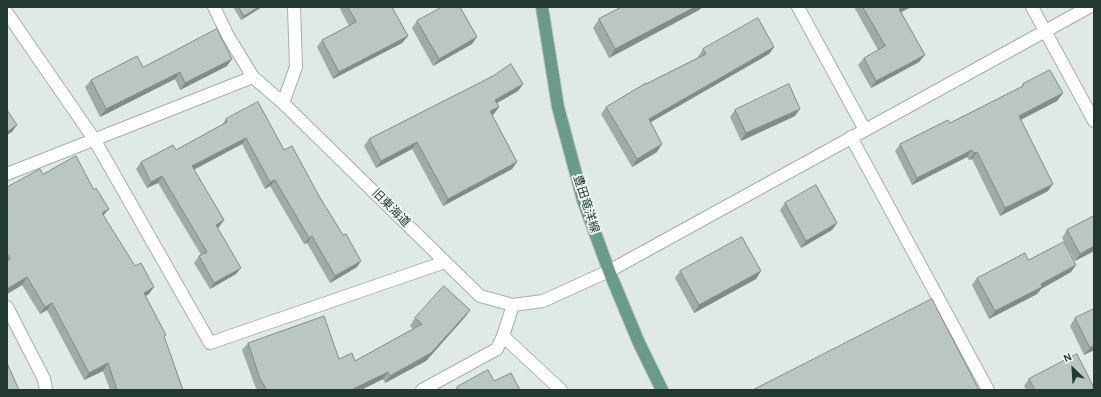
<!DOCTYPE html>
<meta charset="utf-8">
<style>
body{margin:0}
#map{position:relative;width:1101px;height:397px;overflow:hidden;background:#e0eae5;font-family:Karla,sans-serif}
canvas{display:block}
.frame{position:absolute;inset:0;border:8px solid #223930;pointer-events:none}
.north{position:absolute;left:1053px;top:349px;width:40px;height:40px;-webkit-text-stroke:3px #f1f7f3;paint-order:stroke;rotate:335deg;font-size:11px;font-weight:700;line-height:16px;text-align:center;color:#223930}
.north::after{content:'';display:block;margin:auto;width:14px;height:18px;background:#223930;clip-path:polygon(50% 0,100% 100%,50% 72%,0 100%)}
</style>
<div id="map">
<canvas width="1101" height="397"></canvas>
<div class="frame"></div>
<div class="north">N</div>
</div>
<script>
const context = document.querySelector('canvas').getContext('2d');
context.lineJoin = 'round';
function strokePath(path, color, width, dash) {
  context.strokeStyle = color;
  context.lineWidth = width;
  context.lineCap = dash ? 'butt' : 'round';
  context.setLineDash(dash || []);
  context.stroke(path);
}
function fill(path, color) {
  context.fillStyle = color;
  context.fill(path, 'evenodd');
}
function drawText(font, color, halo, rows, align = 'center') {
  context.font = font + ' Karla,"Noto Sans JP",sans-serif';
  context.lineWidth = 3.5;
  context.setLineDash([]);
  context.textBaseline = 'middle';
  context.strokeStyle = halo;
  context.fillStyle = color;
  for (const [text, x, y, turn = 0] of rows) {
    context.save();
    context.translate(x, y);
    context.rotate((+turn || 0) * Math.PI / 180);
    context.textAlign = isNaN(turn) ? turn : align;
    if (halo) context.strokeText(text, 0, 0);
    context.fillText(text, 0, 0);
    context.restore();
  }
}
const minor = new Path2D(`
 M214 7 228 36 253 77 283 103 480 296 513 305 543 301 609 271 1089 7
 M798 7 865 130
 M1032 7 1094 121
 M7 13 94 139 210 343 445 262
 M283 103 296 67 294 7
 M851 137 988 390
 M7 174 253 77
 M7 307 44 379 46 390
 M503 336 561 390
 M422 390 497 349 503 336 513 305`);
const major = new Path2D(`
 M542 7 558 107 583 200 609 271 639 343 662 390`);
strokePath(minor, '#a3b1ab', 14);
strokePath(major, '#bdc4c1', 14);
strokePath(minor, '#fff', 12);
strokePath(major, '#689c88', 12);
fill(new Path2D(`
 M233 7H262L241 20Z
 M339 7H392L408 36 402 43 333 79 317 47 322 40 349 26Z
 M622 7H702L699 10 609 58 593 28 599 19Z
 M854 7H911L901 12 925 55 919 62 871 88 858 65 864 58 878 50Z
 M417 21 477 37 472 44 433 66 412 28Z
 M774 47 769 54 651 122 657 152 632 167 601 114 606 107 646 84 699 57H698L703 49Z
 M227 66 180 90 175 79 100 117 85 87 91 80 143 67Z
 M523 84 518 91 497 103 499 107 494 114 492 115 517 162 512 169 443 206 412 149 376 168 364 146 369 139Z
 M1023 84 1063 93 1057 101 1021 120 1048 191 1000 216 972 159 969 160 967 157 912 185 895 151 900 144 950 123 1021 87Z
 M735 110 795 116 741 141 730 117Z
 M226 119 284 150 357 267 330 283 307 243 304 244 270 186 265 189 242 144 194 170 224 220 219 227 217 228 236 274 210 289 194 263 199 256 201 255 158 183 147 188 136 169 141 162 176 150 222 125Z
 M7 187 104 216 149 294 145 296 164 337 183 390H110L103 371 84 380 47 310 40 314 22 285 7 294Z
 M785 203 837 223 832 230 801 248 780 210Z
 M1094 216V251L1075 261 1062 238 1067 230Z
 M1028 260 1076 265 1071 272 1041 289 1037 294 989 319 972 285 977 278Z
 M680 271 756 279 694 313 675 278Z
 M470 310 465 317 426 361 385 383 383 379 361 390H257L255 386 242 350 248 343 339 359 355 361 413 329 410 326 415 318Z
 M1075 318 1094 350 1084 355 1070 326Z
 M1029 379 1094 388 1093 390H1026L1024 386Z
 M494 381 520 390H455L457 387Z`), '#9faba5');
fill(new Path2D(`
 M259 7H262L241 20 244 16Z
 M695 7H702L699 10 609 58 615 49Z
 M903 7H911L894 16 899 9Z
 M408 36 402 43 333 79 339 72Z
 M477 37 472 44 433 66 439 59Z
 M774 47 769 54 644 126 649 119Z
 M925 55 919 62 871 88 876 81Z
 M232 59 227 66 180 90 185 83Z
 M180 72 175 79 100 117 106 109Z
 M523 84 518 91 490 107 495 100Z
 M1063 93 1057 101 1014 123 1019 116Z
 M499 107 494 114 485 119 490 111Z
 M800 109 795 116 741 141 746 133Z
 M17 125 12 132 7 135V132Z
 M246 138 242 144 187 173 192 166Z
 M417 142 412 149 376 168 381 161Z
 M662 144 657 152 632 167 637 159Z
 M972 150 967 157 912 185 917 178Z
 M977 152 972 159 969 160 974 153Z
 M517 162 512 169 443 206 448 199Z
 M162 176 158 183 147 188 151 182Z
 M275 180 270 186 265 189 270 182Z
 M1053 184 1048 191 1000 216 1005 208Z
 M109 209 103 216 102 213Z
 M224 220 219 227 211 231 216 225Z
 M837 223 832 230 801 248 806 241Z
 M312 236 307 243 304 244 309 238Z
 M1094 246V251L1075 261 1080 254Z
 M361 261 357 267 330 283 335 276Z
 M1076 265 1071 272 1041 289 1037 294 989 319 995 311 1041 284Z
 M241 268 236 274 210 289 214 283Z
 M761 271 756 279 694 313 699 305Z
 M27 277 22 285 7 294V289Z
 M154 287 149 294 139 300 144 293Z
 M52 303 47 310 40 314 45 307Z
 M470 310 465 317 426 361 385 383 390 376Z
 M1094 345V350L1084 355 1090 348Z
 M108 363 103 371 84 380 89 373Z
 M388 372 383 379 361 390H351Z`), '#828b86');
const building = new Path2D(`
 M239 7H259L244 16Z
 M348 7H392L408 36 339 72 322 40 356 22Z
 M442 7H460L477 37 439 59 417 21Z
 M622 7H695L615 49 599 19Z
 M863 7H903L899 9 925 55 876 81 864 58 885 46Z
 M758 18 774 47 649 119 662 144 637 159 606 107 646 83V84L706 54 703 49Z
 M217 29 232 59 185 83 180 72 106 109 91 80 137 56 143 67Z
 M511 64 523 84 495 100 499 107 490 111 517 162 448 199 417 142 381 161 369 139 493 76Z
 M1050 70 1063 93 1019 116 1053 184 1005 208 977 152 974 153 972 150 917 178 900 144 948 120 950 123 1023 86V84Z
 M789 84 800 109 746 133 735 110Z
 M258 102 284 150 292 146 319 196 343 235 346 234 361 261 335 276 312 236 309 238 275 180 270 182 246 138 192 166 224 220 216 225 241 268 214 283 199 256 207 252 162 176 151 182 141 162 173 145 176 150 227 122 226 119Z
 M7 110 17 125 7 132Z
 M76 156 94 190 96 188 109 209 102 213 135 266 141 263 154 287 144 293 166 335 164 336 183 390H117L108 363 89 373 52 303 45 307 27 277 7 289V261L10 259 7 253V187L40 169 43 174Z
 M816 185 837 223 806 241 785 203Z
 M1094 216V246L1080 254 1067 230Z
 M742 237 761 271 699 305 680 271Z
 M1064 242 1076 265 1041 284 1042 287 995 311 977 278 1025 253 1028 260Z
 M444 286 470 310 431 353 390 376 388 372 351 390H267L260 379 248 343 324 316 339 359 352 353 355 361 422 324 415 318Z
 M932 299 979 390H753Z
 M1094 309V345L1090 348 1075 318Z
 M1077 354 1094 388 1090 390H1035L1029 379Z
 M7 363 19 390H7Z
 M488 370 494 381 511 373 520 390H459L457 387Z`);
fill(building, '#b9c7c0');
strokePath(building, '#828b86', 1);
drawText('12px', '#223930', '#f1f7f3', [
 ["豊田竜洋線",586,204,72],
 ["旧東海道",391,208,45]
]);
</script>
